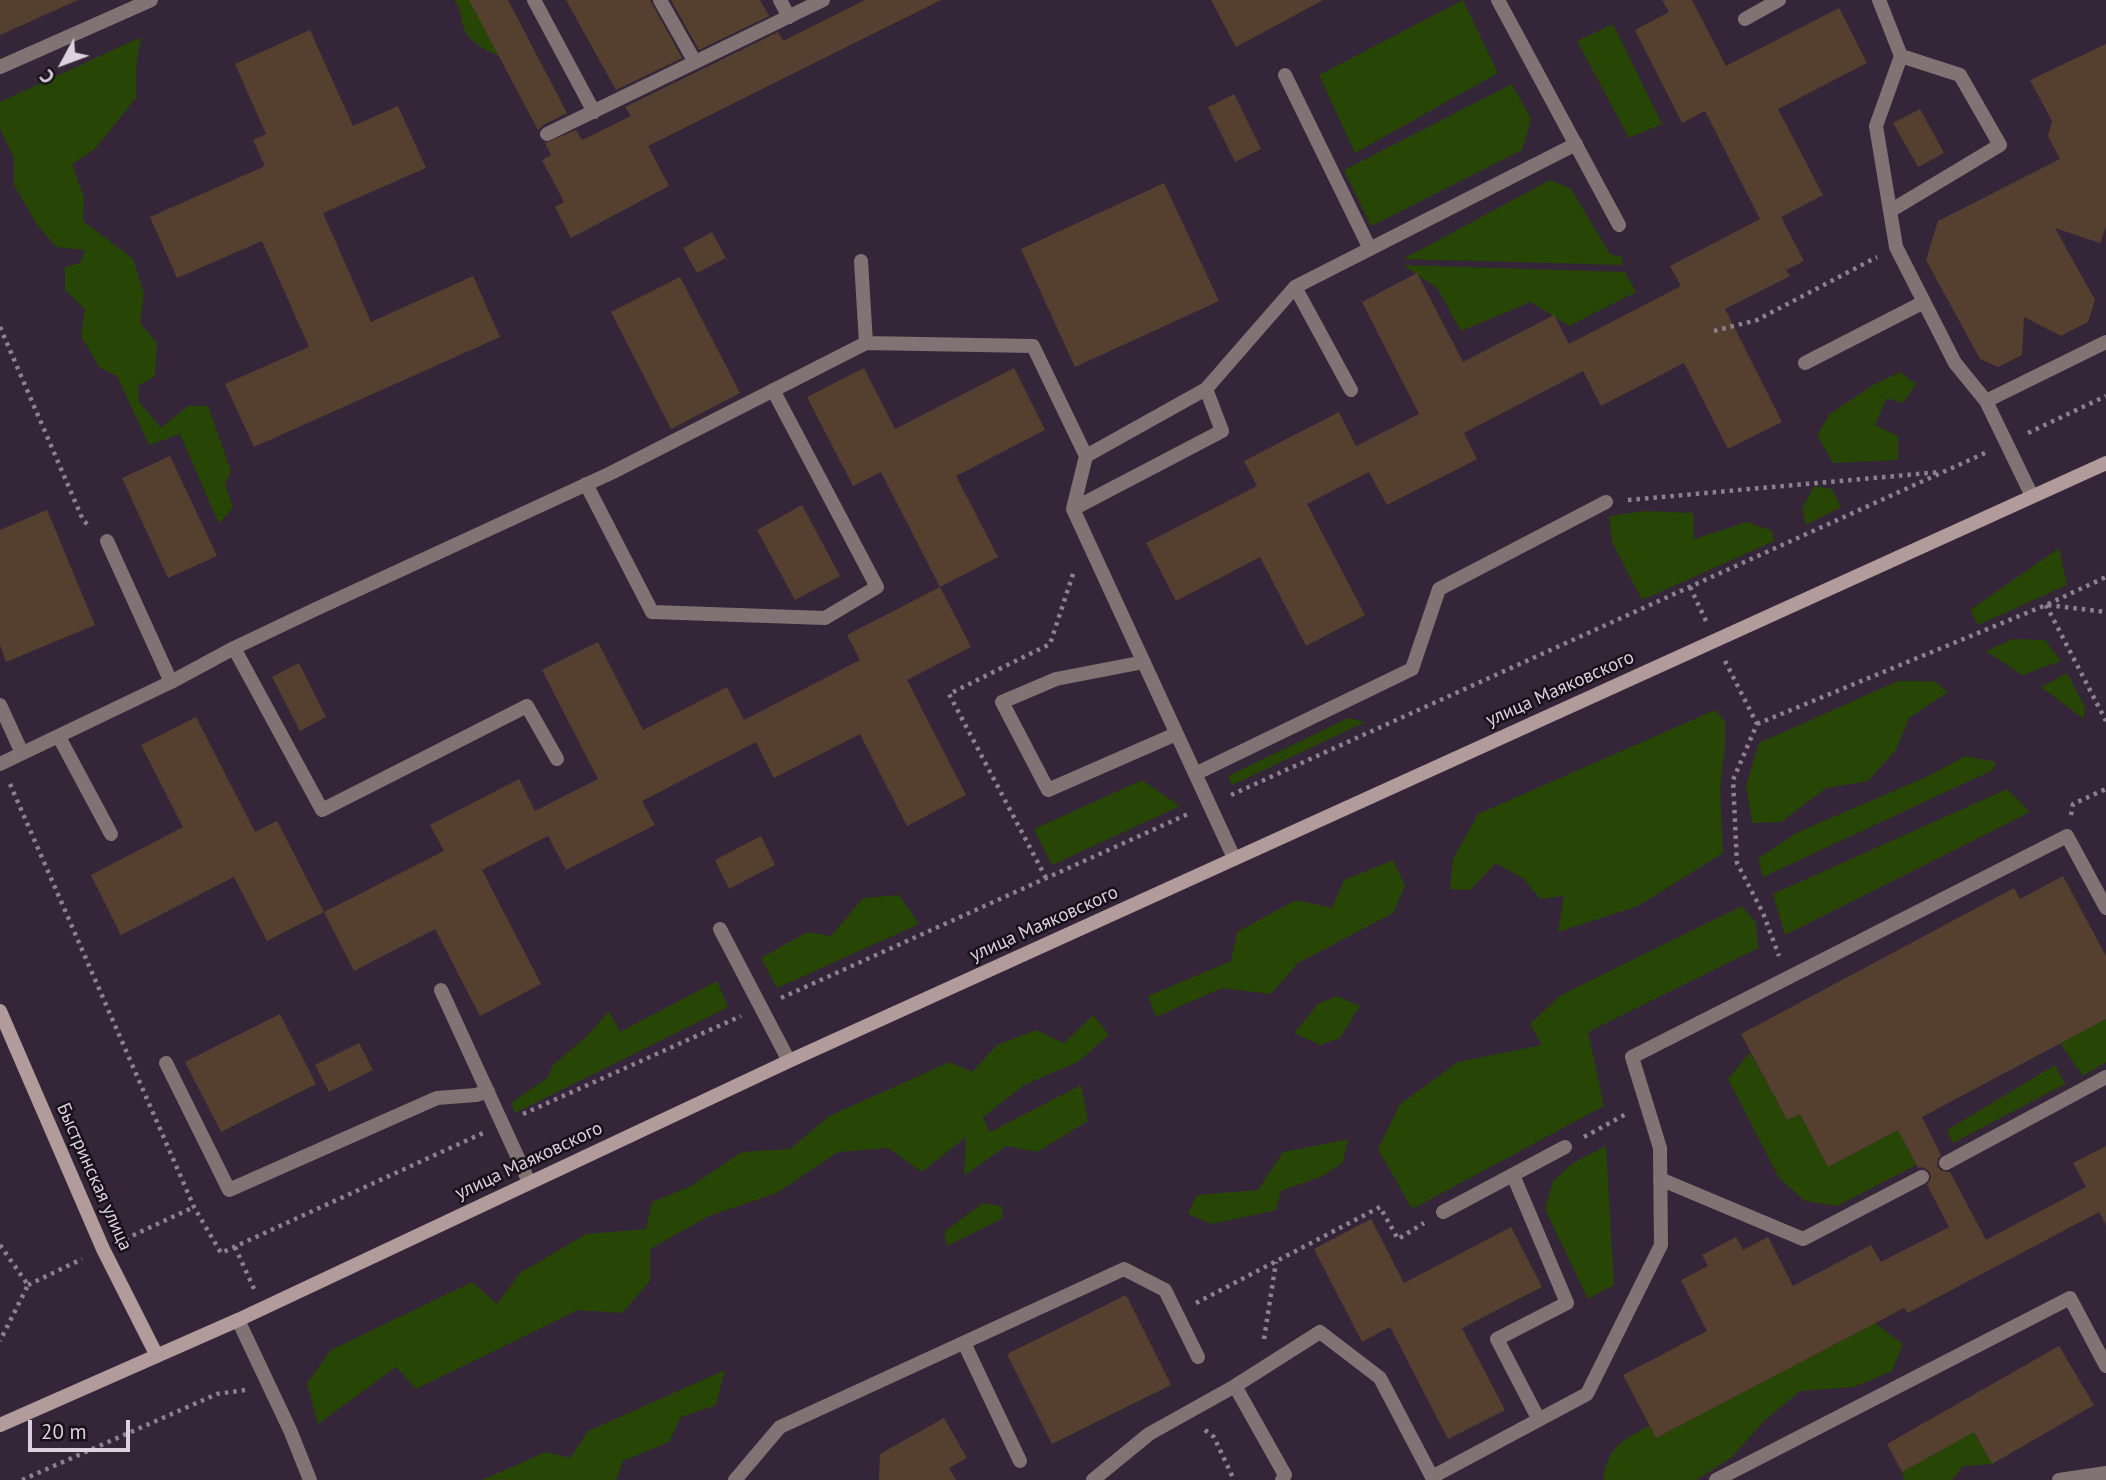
<!DOCTYPE html>
<meta charset="utf-8">
<style>
body{margin:0}
#map{position:relative;width:2106px;height:1480px;overflow:hidden;background:#352538;font-family:"PT Sans",sans-serif}
canvas{display:block}
.north{position:absolute;left:28px;top:28px;width:70px;height:70px;-webkit-text-stroke:5px #18111a;paint-order:stroke;rotate:229deg;font-size:19px;font-weight:700;line-height:28px;text-align:center;color:#dcd2df}
.north::after{content:'';display:block;margin:auto;width:24px;height:32px;background:#dcd2df;clip-path:polygon(50% 0,100% 100%,50% 72%,0 100%)}
.scale{position:absolute;left:28px;top:1420px;width:102px;height:32px;box-sizing:border-box;border:4px solid #dcd2df;border-top:0;padding-left:9px;font-size:21px;line-height:24px;white-space:nowrap;color:#dcd2df;-webkit-text-stroke:5px #18111a;paint-order:stroke}
</style>
<div id="map">
<canvas width="2106" height="1480"></canvas>
<div class="north">С</div>
<div class="scale">20 m</div>
</div>
<script>
const context = document.querySelector('canvas').getContext('2d');
context.lineJoin = 'round';
function fill(path, color) {
  context.fillStyle = color;
  context.fill(path, 'evenodd');
}
function strokePath(path, color, width, dash) {
  context.strokeStyle = color;
  context.lineWidth = width;
  context.lineCap = dash ? 'butt' : 'round';
  context.setLineDash(dash || []);
  context.stroke(path);
}
function drawText(font, color, halo, rows, align = 'center') {
  context.font = font + ' "PT Sans",sans-serif';
  context.lineWidth = 5;
  context.setLineDash([]);
  context.textBaseline = 'middle';
  context.strokeStyle = halo;
  context.fillStyle = color;
  for (const [text, x, y, turn = 0] of rows) {
    context.save();
    context.translate(x, y);
    context.rotate((+turn || 0) * Math.PI / 180);
    context.textAlign = isNaN(turn) ? turn : align;
    if (halo) context.strokeText(text, 0, 0);
    context.fillText(text, 0, 0);
    context.restore();
  }
}
fill(new Path2D(`
 M454 0H469L499 56C482 48 466 41 462 22 460 14 460 6 454 0Z
 M1463 0 1498 73 1355 153 1319 75Z
 M1613 24 1662 124 1629 138 1577 41Z
 M141 37 136 67V98L95 149 72 164 84 197 83 221 133 259 144 294 140 323 157 343 155 376 138 386 139 402 161 428 188 406H208L231 471 225 485 233 507 219 524 180 434 149 445 117 376 100 368 81 336 85 309 65 290V267L80 263 85 250 56 247 36 223 14 185V158L0 129V102Z
 M1512 84 1531 119 1522 150 1371 226 1344 170Z
 M1550 180 1571 189 1610 254 1622 257 1623 265 1403 259Z
 M1403 265 1625 272 1636 292 1569 326 1531 302 1461 331 1437 288Z
 M1900 372 1916 384 1903 403 1887 398 1875 425 1898 436V460L1833 463 1817 435 1830 414 1873 385Z
 M1814 486 1832 489 1841 507 1806 525 1802 509Z
 M1645 511 1693 513 1694 539 1747 522 1772 531 1774 541 1642 600 1612 542 1609 516Z
 M2059 548 2067 585 1978 625 1970 610Z
 M2013 639 2045 640 2061 661 2022 675 1986 651Z
 M2067 673 2085 707 2084 719 2041 687Z
 M1898 681H1934L1948 692 1909 718 1896 750 1868 781 1826 788 1781 822 1752 823 1746 785 1759 743Z
 M1715 710 1725 721V745L1720 789 1723 853 1638 906 1558 932 1564 896 1540 899 1524 879 1496 863 1470 890 1450 889 1453 859 1478 814Z
 M1348 718 1365 722 1232 785 1228 776Z
 M1965 756 1996 762 1993 770 1763 877 1758 859 1796 833 1928 776Z
 M1142 780 1180 806 1052 865 1034 829Z
 M2007 789 2030 812 1785 935 1773 894Z
 M1393 860 1405 886 1393 913 1298 963 1271 994 1222 988 1156 1017 1148 996 1231 961 1237 932 1296 900 1332 908 1344 880Z
 M899 895 919 924 777 988 761 958 807 932 831 936 863 898Z
 M1742 906 1756 923 1758 948 1588 1032 1604 1106 1412 1209 1378 1149 1400 1104 1458 1062 1542 1045 1530 1024 1561 995Z
 M717 981 728 1007 515 1113 511 1103 547 1078 553 1065 587 1036 609 1011 620 1032Z
 M1337 996 1360 1006 1340 1038 1320 1045 1294 1033 1318 1004Z
 M1093 1015 1109 1035 1078 1062 1024 1085 983 1117 990 1132 1081 1085 1088 1121 1037 1152 1006 1146 964 1176 966 1137 922 1172 888 1148 838 1152 777 1193 709 1216 650 1249V1281L622 1313 578 1310 416 1389 396 1367 318 1424 307 1383 331 1350 472 1282 497 1304 520 1273 586 1234 646 1229 652 1202 689 1187 742 1152 790 1149 829 1116 950 1062 972 1072 997 1045 1036 1030 1064 1043Z
 M2106 1019V1062L2083 1076 2060 1043Z
 M1750 1052 1787 1120 1800 1114 1828 1167 1898 1130 1916 1165 1837 1206 1805 1201 1779 1178 1728 1079Z
 M2055 1065 2065 1084 1953 1143 1947 1130Z
 M1348 1139 1343 1162 1323 1176 1281 1191 1276 1210 1212 1224 1188 1214 1197 1195 1258 1190 1283 1152Z
 M1606 1146 1614 1285 1588 1299 1545 1209 1553 1181 1573 1163Z
 M983 1203 1002 1206 1003 1218 947 1246 944 1232Z
 M1875 1323 1903 1344 1892 1371 1854 1387 1800 1391 1765 1420 1732 1457 1696 1480H1603C1608 1447 1622 1440 1649 1426L1656 1438Z
 M725 1370 716 1405 681 1417 669 1442 623 1461 616 1480H482L546 1452 570 1458 588 1431Z
 M1958 1404 1992 1464 1963 1466 1952 1480H1904L1902 1472 1942 1449Z`), '#274504');
fill(new Path2D(`
 M0 0H78L0 35Z
 M469 0H508L567 113 543 125 538 130Z
 M566 0H650L682 58 616 90Z
 M671 0H760L769 16 699 50Z
 M865 0H941L648 146 669 186 571 238 555 207 564 202 542 160 551 155 545 143 576 130 582 140 631 116 625 107 778 32 783 41Z
 M1211 0H1323L1236 47Z
 M1662 0H1692L1726 66 1839 8 1867 63 1778 109 1823 195 1781 217 1804 261 1786 270 1790 276 1725 309 1782 422 1728 449 1684 363 1601 406 1583 371 1464 433 1477 459 1387 505 1369 472 1307 504 1365 615 1306 646 1260 557 1176 601 1146 543 1257 486 1244 461 1339 412 1356 446 1419 414 1362 302 1417 273 1463 362 1554 315 1569 344 1681 286 1670 266 1760 219 1705 111 1682 123 1635 30 1669 12Z
 M310 30 353 126 398 106 426 168 323 213 371 322 473 276 500 337 254 447 225 384 309 347 262 241 177 278 150 217 265 166 253 140 266 134 235 64Z
 M2106 44V226L2100 243 2055 228 2095 300 2088 322 2061 336 2024 317 2022 355 1998 367 1980 359 1926 260 1938 221 2060 159 2048 136 2052 121 2030 80Z
 M1234 94 1261 149 1235 162 1208 107Z
 M1920 109 1944 153 1918 167 1893 123Z
 M1164 183 1219 301 1075 367 1021 249Z
 M712 232 726 258 697 273 683 248Z
 M680 277 740 393 671 429 611 312Z
 M864 368 895 429 1014 368 1045 430 956 476 998 557 940 587 881 472 853 486 807 397Z
 M170 456 217 556 168 578 122 478Z
 M802 505 840 576 795 600 757 530Z
 M47 510 95 625 6 662 0 645V530Z
 M940 587 971 647 907 680 966 795 907 826 860 734 774 778 756 742 642 801 655 825 566 870 548 836 482 870 541 984 480 1016 435 929 354 971 324 912 444 851 430 825 519 779 535 811 598 779 542 670 598 642 643 730 727 687 744 720 860 660 847 635Z
 M299 663 326 717 300 731 272 677Z
 M196 717 255 832 277 821 324 912 267 941 234 877 121 935 91 875 183 827 141 745Z
 M761 836 775 865 729 889 715 860Z
 M2063 876 2106 956V1019L1922 1117 1941 1155 1938 1159 1937 1167 1942 1171 1950 1172 1986 1240 2086 1187 2073 1163 2106 1146V1225L2099 1212 1908 1313 1904 1308 1656 1438 1623 1375 1707 1331 1681 1280 1708 1266 1702 1255 1736 1237 1743 1250 1768 1237 1793 1286 1871 1245 1881 1262 1949 1227 1927 1185 1931 1178 1930 1172 1923 1167 1918 1168 1898 1130 1828 1167 1800 1114 1787 1120 1741 1034 2014 888 2020 899Z
 M280 1014 316 1084 221 1132 185 1062Z
 M359 1043 373 1070 329 1092 315 1065Z
 M1371 1219 1404 1283 1511 1227 1542 1287 1462 1328 1505 1410 1448 1439 1390 1327 1362 1342 1314 1249Z
 M1126 1295 1171 1385 1052 1444 1007 1354Z
 M2059 1346 2094 1405 1992 1464 1974 1432 1902 1472 1887 1444Z
 M944 1418 967 1458 949 1468 956 1480H879L880 1454Z`), '#554030');
strokePath(new Path2D(`
 M0 327 83 520 90 527
 M1714 331 1757 320 1877 257
 M2028 433 2106 396
 M1628 500 1940 472
 M1690 587 1706 621
 M2046 605 2106 721
 M2048 605 2106 612
 M1725 661 1757 724 1733 780 1737 863 1763 913 1779 956
 M1757 724 2046 605 2106 577
 M10 784 194 1207 221 1253 483 1133
 M1231 795 1985 453
 M2071 815 2073 804 2106 789
 M1046 878 949 694 1050 644 1074 571
 M781 998 1188 814
 M523 1114 741 1016
 M1584 1137 1626 1114
 M125 1239 194 1207
 M0 1245 28 1285 0 1341
 M235 1247 254 1289
 M28 1285 82 1259
 M1196 1303 1380 1207 1398 1239 1424 1223
 M1264 1339 1276 1262
 M1205 1430 1214 1437 1234 1480
 M22 1480 217 1394 245 1390`), '#8d8090', 4.5, [3.5, 5]);
strokePath(new Path2D(`
 M534 0 594 112
 M660 0 695 62
 M780 0 789 17
 M1498 0 1619 225
 M1879 0 1901 56 1876 126 1896 247 1955 363 1986 401 2032 496
 M1745 19 1779 0
 M0 67 151 0
 M1285 75 1370 249
 M547 134 823 0
 M1890 211 2000 145 1960 75 1901 56
 M861 261 866 343
 M1295 287 1351 390
 M1805 363 1924 302
 M1986 401 2106 342
 M1086 456 1206 389 1295 287 1576 144
 M586 484 652 612 825 618 877 587 773 390
 M1073 509 1222 431 1206 389
 M107 541 171 682
 M234 648 322 810 527 706 557 759
 M1144 662 1056 679 1002 702 1048 790 1176 734
 M0 705 22 753
 M59 737 111 834
 M0 764 171 682 234 648 316 609 611 473 866 343 1033 346 1086 456 1073 509 1234 858
 M1195 774 1412 669 1439 589 1606 502
 M720 929 789 1061
 M441 990 529 1182
 M166 1063 229 1190 437 1098 476 1095 488 1091
 M1946 1163 2106 1077
 M1513 1175 1567 1303 1497 1339 1539 1420
 M1660 1179 1803 1239 1922 1177
 M1443 1212 1565 1147
 M238 1320 290 1430 310 1480
 M964 1343 1020 1461
 M1235 1386 1285 1475 1282 1480
 M735 1480 780 1427 1124 1269 1165 1290 1198 1357
 M1093 1480 1149 1434 1235 1386 1320 1332 1380 1378 1432 1477 1587 1394 1661 1245 1660 1148 1632 1057 2067 836 2106 908
 M1716 1480 2070 1298 2106 1366
 M2059 1480 2106 1473`), '#817373', 14);
strokePath(new Path2D(`
 M0 1011 103 1249 157 1356
 M0 1425 238 1320 789 1061 2106 463`), '#b29c9b', 14);
drawText('19px', '#dcd2df', '#18111a', [
 ["улица Маяковского",1560,689,-24],
 ["улица Маяковского",1044,924,-24],
 ["улица Маяковского",529,1161,-25],
 ["Быстринская улица",94,1177,66]
]);
</script>
